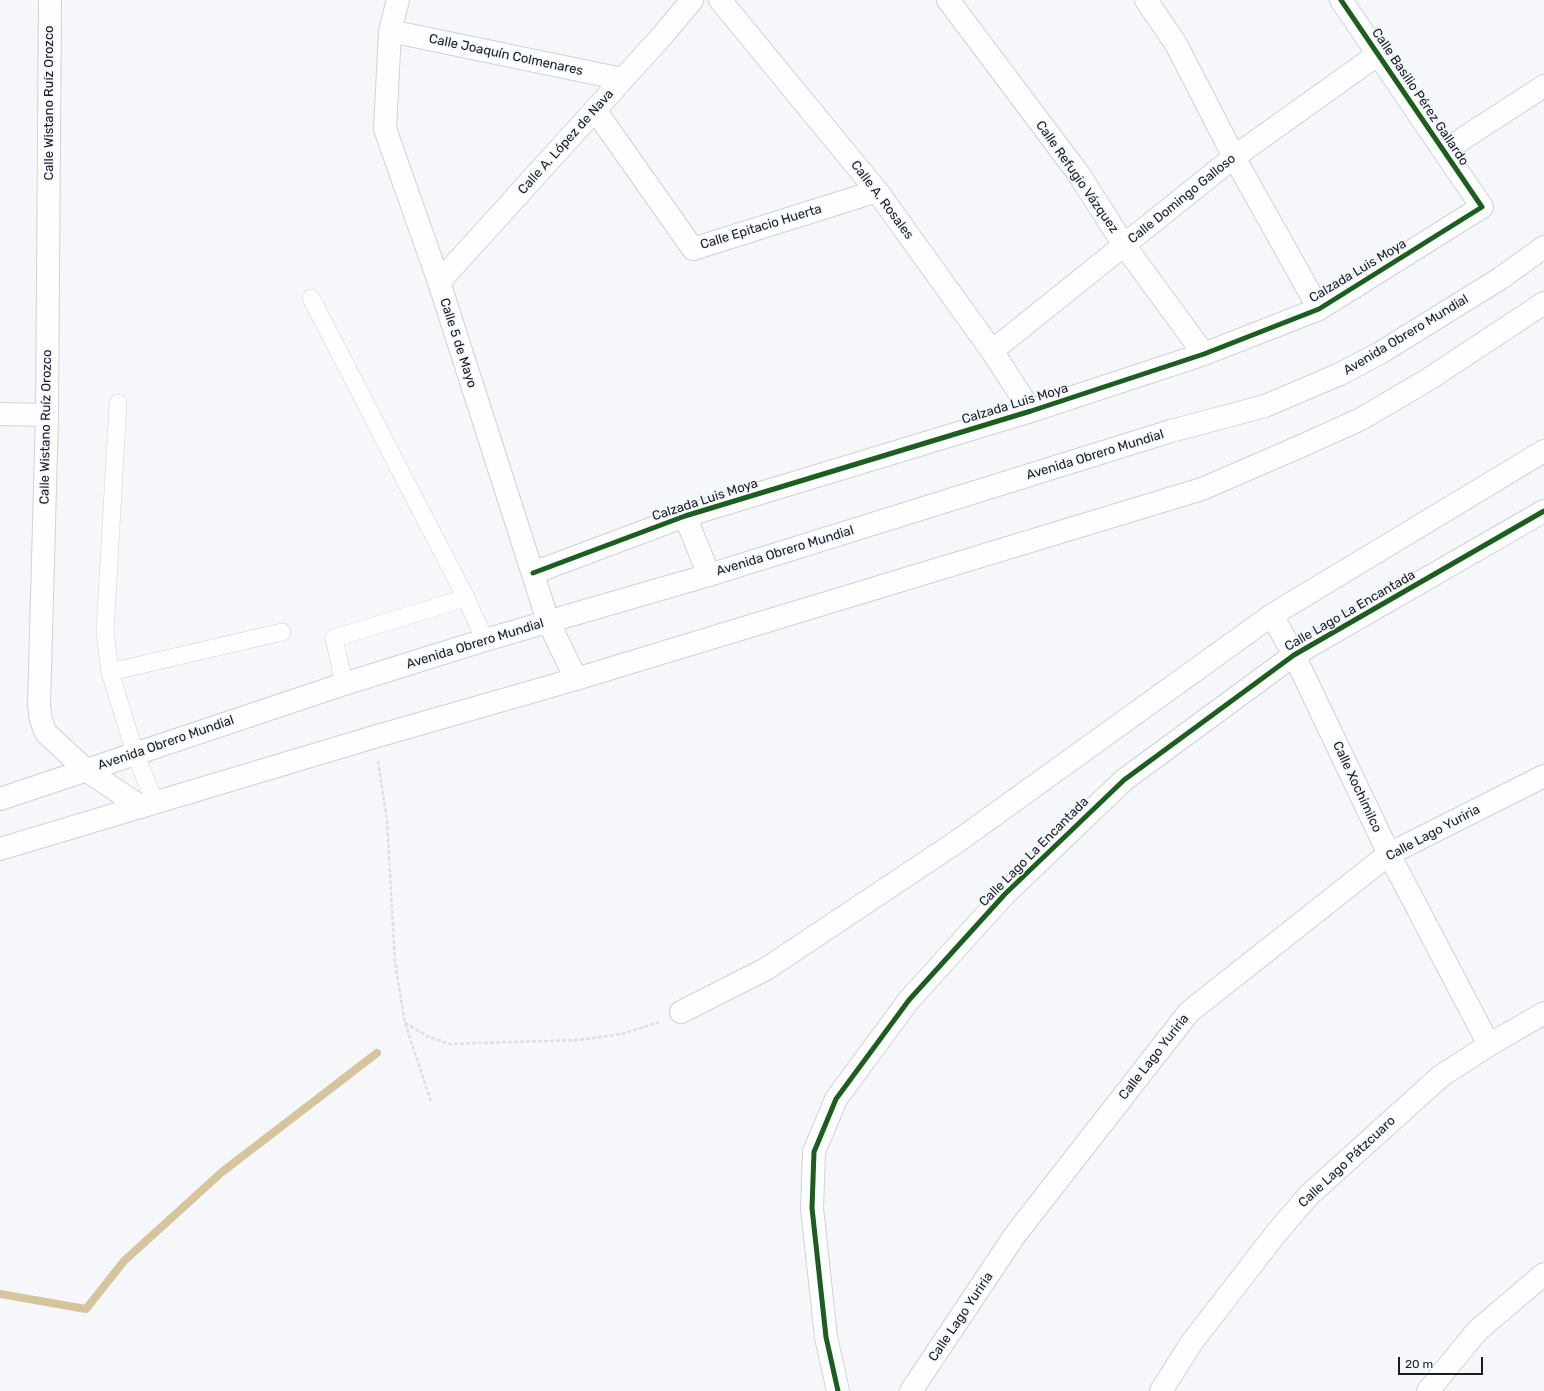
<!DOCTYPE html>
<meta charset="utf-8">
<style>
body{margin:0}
#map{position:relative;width:1544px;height:1391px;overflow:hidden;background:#f5f7fa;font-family:Rubik,sans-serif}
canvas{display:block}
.scale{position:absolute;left:1398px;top:1357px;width:85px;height:18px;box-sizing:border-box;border:2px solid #1a1c1e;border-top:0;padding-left:5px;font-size:12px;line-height:14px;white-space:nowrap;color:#1a1c1e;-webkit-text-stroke:3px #f2f7fd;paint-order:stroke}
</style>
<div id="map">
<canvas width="1544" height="1391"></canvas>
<div class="scale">20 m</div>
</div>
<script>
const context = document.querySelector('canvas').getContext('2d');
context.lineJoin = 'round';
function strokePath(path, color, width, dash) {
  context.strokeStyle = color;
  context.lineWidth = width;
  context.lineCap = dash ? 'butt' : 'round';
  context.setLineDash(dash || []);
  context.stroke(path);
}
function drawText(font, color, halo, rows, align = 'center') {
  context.font = font + ' Rubik,sans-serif';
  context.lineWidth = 3;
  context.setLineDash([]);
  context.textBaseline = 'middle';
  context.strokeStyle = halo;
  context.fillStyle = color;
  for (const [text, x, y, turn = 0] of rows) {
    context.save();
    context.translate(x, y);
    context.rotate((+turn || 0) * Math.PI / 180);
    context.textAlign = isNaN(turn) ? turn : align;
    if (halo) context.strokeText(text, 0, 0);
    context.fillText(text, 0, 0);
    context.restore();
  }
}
strokePath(new Path2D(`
 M0 1294 86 1309 124 1261 222 1172 377 1053`), '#d6c59c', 8);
const service = new Path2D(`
 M311 298 466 598
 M118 403 105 632 110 672 135 753 155 803
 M110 672 282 632
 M344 684 334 638 466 598 485 640`);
const minor = new Path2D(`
 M50 0 47 415 39 706 41 720 46 733 86 770 141 807
 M398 0 390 31 385 129 439 282 548 621 576 679
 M720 0 877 191 992 351 1031 411
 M948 0 1078 173 1124 245 1204 354
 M1146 0 1176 44 1234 157 1319 309
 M390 31 622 79
 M595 110 693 249 877 191
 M1444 151 1544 86
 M439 282 662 36 692 0
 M992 351 1234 157 1377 55
 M0 414 47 415
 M685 516 709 575
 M533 573 685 516 1031 411 1204 354 1319 309 1482 207 1341 0
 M1272 615 1294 655 1389 854 1489 1045
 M681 1012 766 969 958 841 1272 615 1544 451
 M838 1391 826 1337 812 1208 814 1152 836 1099 909 1000 1005 894 1124 780 1294 655 1544 511
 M911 1391 1015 1235 1189 1012 1389 854 1544 776
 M1161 1391 1192 1342 1278 1231 1309 1195 1441 1076 1489 1045 1544 1013
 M1428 1391 1477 1331 1544 1274`);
const secondary = new Path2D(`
 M0 799 344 684 485 640 709 575 1171 431 1265 406 1340 374 1380 353 1501 278 1544 247
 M0 849 374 737 576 679 1202 489 1299 447 1361 419 1429 379 1544 303`);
strokePath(service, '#d0d2d4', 18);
strokePath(minor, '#d0d2d4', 24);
strokePath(secondary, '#d0d2d4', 24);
strokePath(new Path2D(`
 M378 761 387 821 395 962 405 1023 431 1102
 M405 1023 427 1036 450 1044 578 1040 622 1034 659 1022`), '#dfdfe0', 2.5, [4, 2]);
strokePath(service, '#fefefe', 17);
strokePath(minor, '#fefefe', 22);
strokePath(secondary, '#fefefe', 22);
strokePath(new Path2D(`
 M533 573 685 516 1031 411 1204 354 1319 309 1482 207 1341 0
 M838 1391 826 1337 812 1208 814 1152 836 1099 909 1000 1005 894 1124 780 1294 655 1544 511`), '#1b5e20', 5);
drawText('13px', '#1a1c1e', '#f2f7fd', [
 ["Calle Joaquín Colmenares",506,55,12],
 ["Calle Basilio Pérez Gallardo",1420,97,56],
 ["Calle Wistano Ruíz Orozco",49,103,-90],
 ["Calle A. López de Nava",566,142,-48],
 ["Calle Refugio Vázquez",1077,177,55],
 ["Calle Domingo Galloso",1182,199,-39],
 ["Calle A. Rosales",882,200,53],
 ["Calle Epitacio Huerta",761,227,-17],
 ["Calzada Luis Moya",1358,271,-31],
 ["Avenida Obrero Mundial",1406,335,-31],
 ["Calle 5 de Mayo",458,343,72],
 ["Calzada Luis Moya",1015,404,-17],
 ["Calle Wistano Ruíz Orozco",46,427,-89],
 ["Avenida Obrero Mundial",1095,455,-17],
 ["Calzada Luis Moya",705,500,-18],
 ["Avenida Obrero Mundial",785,551,-17],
 ["Calle Lago La Encantada",1350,611,-30],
 ["Avenida Obrero Mundial",475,644,-17],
 ["Avenida Obrero Mundial",166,743,-19],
 ["Calle Xochimilco",1357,787,65],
 ["Calle Lago Yuriria",1433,833,-28],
 ["Calle Lago La Encantada",1034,852,-45],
 ["Calle Lago Yuriria",1154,1057,-52],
 ["Calle Lago Pátzcuaro",1347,1162,-43],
 ["Calle Lago Yuriria",961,1317,-56]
]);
</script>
